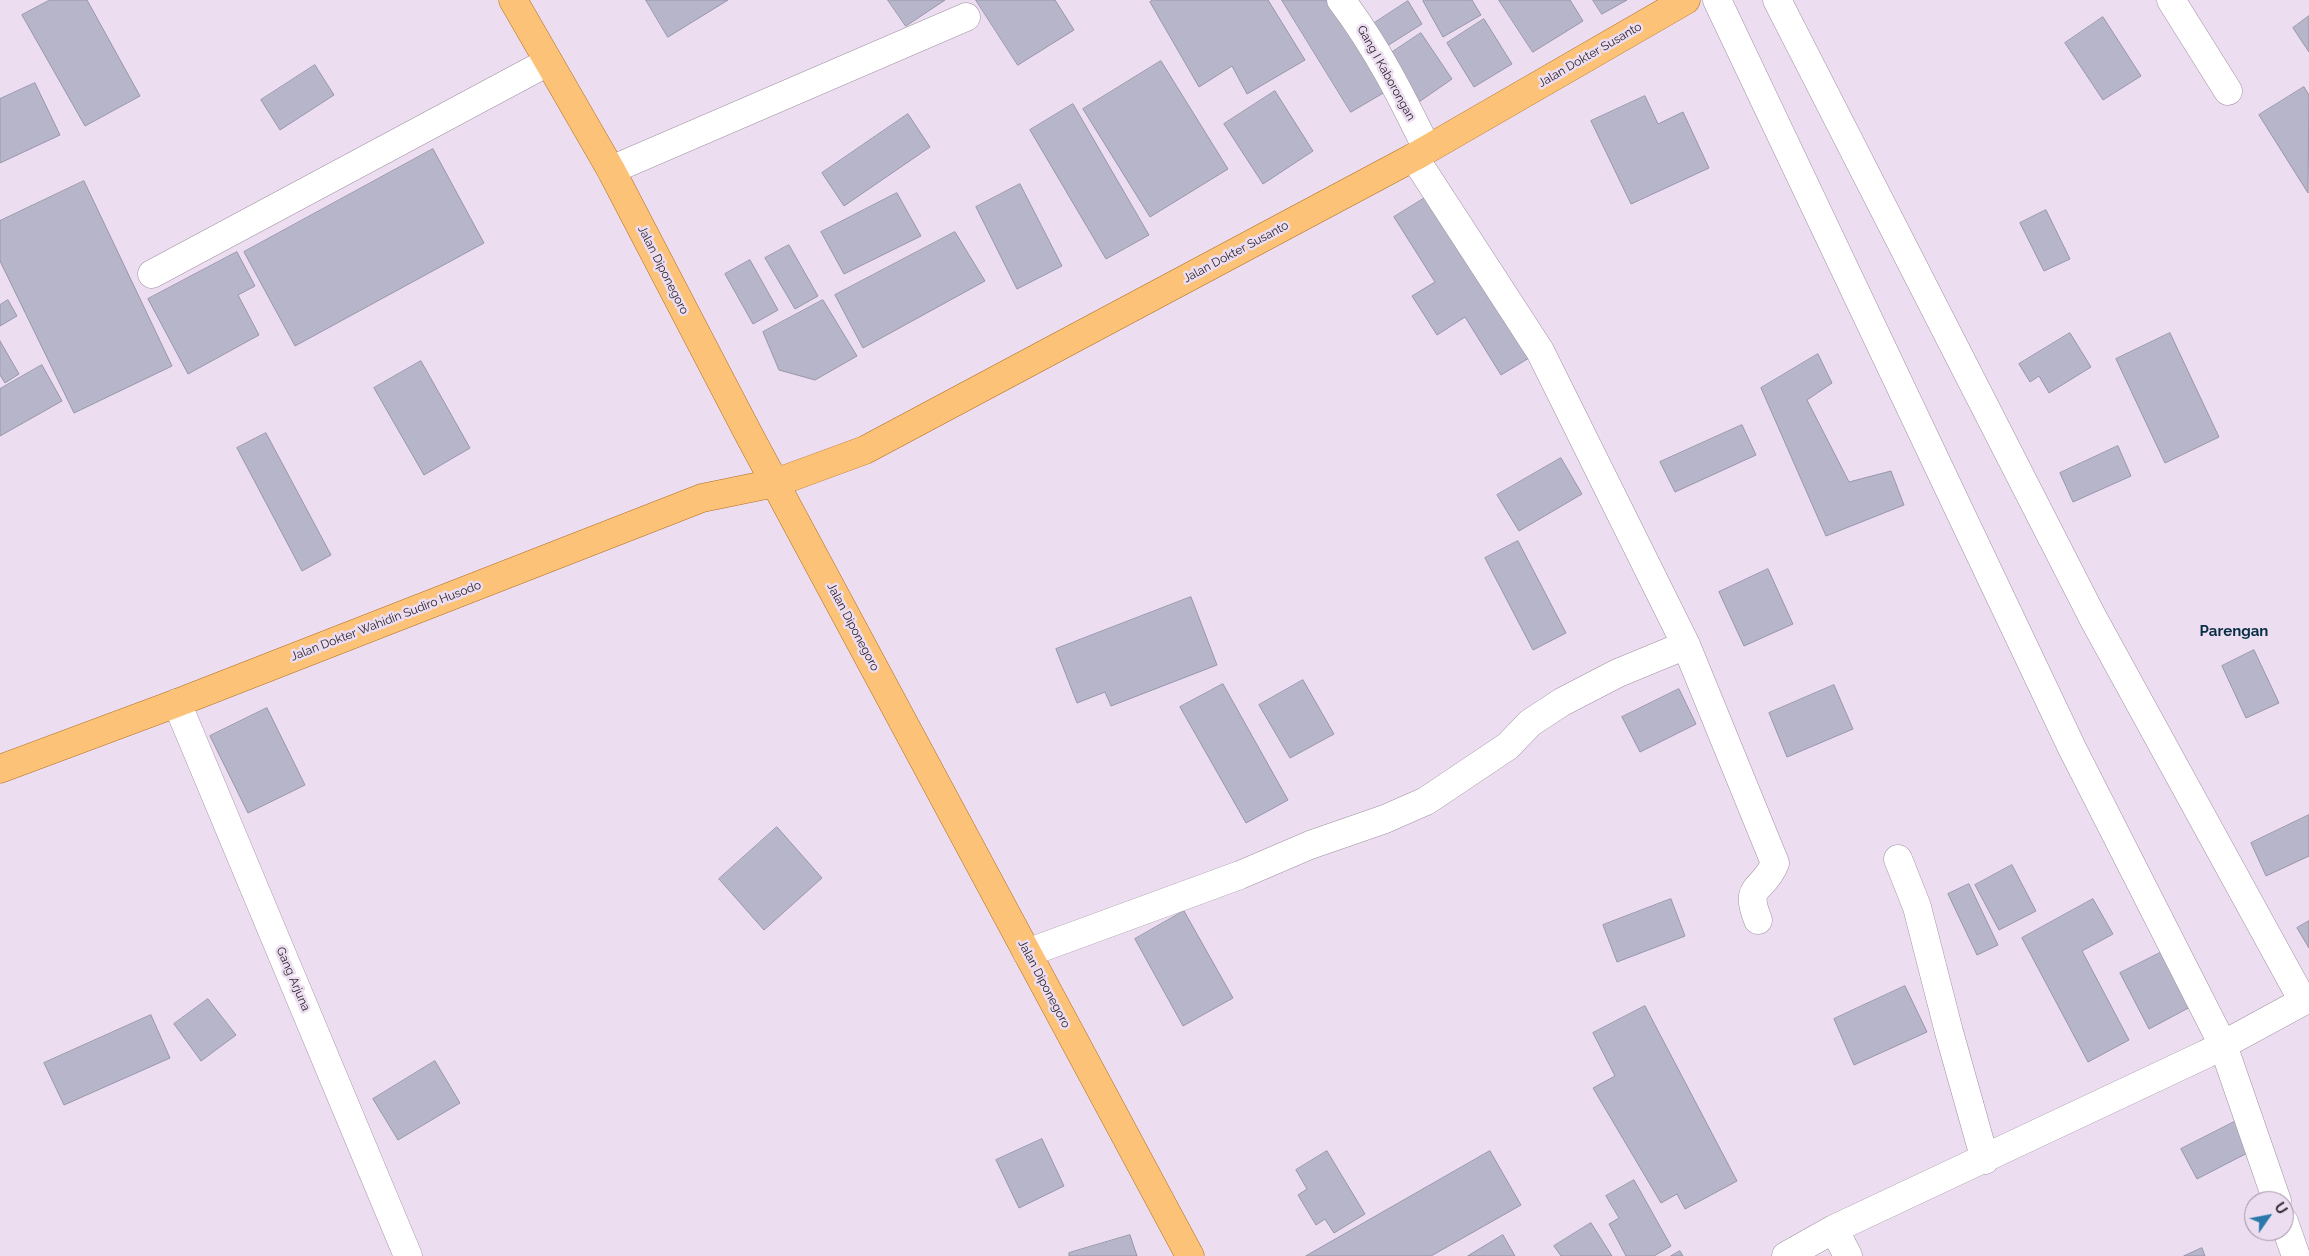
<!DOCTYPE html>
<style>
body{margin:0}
#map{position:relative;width:2309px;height:1256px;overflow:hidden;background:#ecddf0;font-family:Raleway,sans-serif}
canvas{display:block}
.north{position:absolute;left:2244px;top:1191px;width:50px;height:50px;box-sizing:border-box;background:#ecddf0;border:1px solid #9c919f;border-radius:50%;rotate:57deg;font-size:14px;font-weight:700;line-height:20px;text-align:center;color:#241e25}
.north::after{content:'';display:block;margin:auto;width:18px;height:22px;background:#2b79ab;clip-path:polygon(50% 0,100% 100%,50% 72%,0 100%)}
</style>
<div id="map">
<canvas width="2309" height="1256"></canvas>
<div class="north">U</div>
</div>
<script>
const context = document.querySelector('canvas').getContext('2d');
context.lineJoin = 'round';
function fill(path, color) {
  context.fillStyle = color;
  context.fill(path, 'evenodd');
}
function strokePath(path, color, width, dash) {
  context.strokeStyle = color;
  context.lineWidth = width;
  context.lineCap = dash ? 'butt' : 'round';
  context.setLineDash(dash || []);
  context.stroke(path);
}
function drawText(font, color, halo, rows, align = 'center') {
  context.font = font + ' Raleway,sans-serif';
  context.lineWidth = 5;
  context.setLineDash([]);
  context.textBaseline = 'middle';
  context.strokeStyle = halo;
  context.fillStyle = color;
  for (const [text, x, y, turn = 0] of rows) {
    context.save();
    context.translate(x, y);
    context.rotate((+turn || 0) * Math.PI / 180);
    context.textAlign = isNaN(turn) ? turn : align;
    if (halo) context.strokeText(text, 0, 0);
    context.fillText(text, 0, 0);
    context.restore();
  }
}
const building = new Path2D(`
 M50 0H87L140 96 85 126 22 15Z
 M646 0H728L668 37Z
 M888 0H945L906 26Z
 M976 0H1055L1074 30 1018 65Z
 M1153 0H1268L1305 60 1247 94 1232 66 1199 87 1150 2Z
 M1282 0H1328L1385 92 1351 112Z
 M1425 0H1472L1481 15 1443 37 1423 1Z
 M1499 0H1570L1583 21 1533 52Z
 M1593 0H1627L1602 14Z
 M1408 1 1422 24 1387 46 1373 24Z
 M2309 16V52L2293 28Z
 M2103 17 2141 76 2103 100 2065 43Z
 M1484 19 1512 64 1474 87 1447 43Z
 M1421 33 1452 79 1416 104 1385 57Z
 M1161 61 1228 169 1150 217 1083 109Z
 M315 65 334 95 280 130 261 100Z
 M35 83 60 135 0 163V99Z
 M2304 87 2309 95 2308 193 2259 115Z
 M1275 91 1313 151 1263 184 1224 124Z
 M1645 96 1658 124 1683 112 1709 168 1631 204 1591 121Z
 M1073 104 1149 235 1106 259 1030 130Z
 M908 114 930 147 844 206 822 173Z
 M433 149 484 243 295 346 244 252Z
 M84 181 172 366 74 413 0 261V221Z
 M1020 184 1062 266 1017 289 976 207Z
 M897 193 921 236 844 274 821 232Z
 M1428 196 1529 358 1501 375 1465 317 1437 335 1412 296 1435 282 1394 217Z
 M2046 210 2070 259 2044 271 2020 223Z
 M955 232 985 281 863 348 835 295Z
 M789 245 818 296 795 309 765 258Z
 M237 252 255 286 238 295 259 335 188 374 148 299Z
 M750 260 778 310 753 324 725 274Z
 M8 300 17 316 0 326V305Z
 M823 300 857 356 815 380 779 370 763 332Z
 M2070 333 2091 367 2049 393 2039 376 2030 382 2019 364Z
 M2170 333 2219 437 2165 463 2116 359Z
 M0 341 19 374 5 383 0 375Z
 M1818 354 1832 383 1807 400 1849 482 1891 471 1904 505 1826 536 1761 388Z
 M421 361 470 448 424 475 374 388Z
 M42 365 62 401 0 436V389Z
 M1742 425 1756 455 1675 492 1660 462Z
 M266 433 331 555 302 571 237 448Z
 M2118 446 2131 476 2073 502 2060 473Z
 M1561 458 1582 494 1519 531 1497 495Z
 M1518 541 1566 633 1533 650 1485 558Z
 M1768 569 1793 624 1744 646 1719 592Z
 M1191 597 1217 665 1111 706 1105 692 1077 703 1056 649Z
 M2254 650 2279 703 2246 718 2222 666Z
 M1303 680 1334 734 1290 758 1259 705Z
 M1223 684 1288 800 1246 823 1180 707Z
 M1834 685 1853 729 1787 757 1769 713Z
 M1679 689 1696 724 1640 752 1622 717Z
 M267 708 305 785 248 813 210 736Z
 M2309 815V856L2266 876 2251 843Z
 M777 827 822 878 764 930 719 879Z
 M2012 865 2036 911 1999 930 1975 885Z
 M1969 884 1998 945 1977 955 1948 894Z
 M1671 899 1685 936 1617 962 1603 925Z
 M2093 899 2113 934 2082 951 2129 1040 2088 1062 2022 938Z
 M1184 911 1233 998 1183 1026 1135 939Z
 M2309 921V948L2297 928Z
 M2166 950 2194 1005 2149 1029 2120 973Z
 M1905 986 1927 1032 1854 1065 1834 1019Z
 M208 999 236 1035 201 1061 174 1024Z
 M1645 1006 1737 1181 1685 1209 1677 1194 1661 1203 1593 1088 1615 1076 1593 1033Z
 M151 1015 170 1058 64 1105 44 1063Z
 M435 1061 460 1103 398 1140 373 1099Z
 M2242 1118 2257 1148 2197 1179 2181 1149Z
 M1042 1139 1064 1186 1019 1208 996 1160Z
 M1327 1151 1365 1214 1334 1233 1325 1219 1316 1225 1298 1195 1307 1189 1296 1170Z
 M1490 1151 1521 1205 1431 1256H1306Z
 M1634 1180 1671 1246 1654 1256H1626L1609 1224 1619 1218 1606 1196Z
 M1591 1223 1612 1256H1561L1554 1246Z
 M1130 1235 1137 1256H1069V1253Z
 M1503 1235 1515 1256H1468Z
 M2202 1248 2205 1256H2184Z
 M1680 1251 1683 1256H1671Z`);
fill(building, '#b6b5ca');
strokePath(building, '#9796ab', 1);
const minor = new Path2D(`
 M1341 0C1376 46 1402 97 1427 149
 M1717 0 2072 748 2223 1045 2277 1201
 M1777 0 2093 618 2303 1001
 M2171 0 2228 91
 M1414 157 1540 351 1686 645 1775 863C1763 893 1743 883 1758 920
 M611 170 966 17
 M152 274 548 62
 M177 703 408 1256
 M1898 859 1917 907 1949 1032 1985 1160
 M1027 953 1240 875 1310 845 1385 819 1426 801 1508 746 1530 723 1562 702 1618 673 1686 645
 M2284 1222 2296 1256
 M1834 1229 1848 1256
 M1786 1256 1834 1229 2206 1054 2309 998`);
const major = new Path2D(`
 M513 0 611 170 748 433 1190 1256
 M0 769 177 703 702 498 775 483 865 450 1414 157 1686 0`);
strokePath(minor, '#9f91a2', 29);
strokePath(major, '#af6f20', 29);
strokePath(minor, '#fff', 28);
strokePath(major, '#fcc277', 28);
drawText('12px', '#241e25', '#ecddf0', [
 ["Jalan Dokter Susanto",1590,55,-30],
 ["Gang I Kaborongan",1386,73,61],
 ["Jalan Dokter Susanto",1236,252,-28],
 ["Jalan Diponegoro",663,270,63],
 ["Jalan Dokter Wahidin Sudiro Husodo",386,621,-21],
 ["Jalan Diponegoro",853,627,62],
 ["Gang Arjuna",293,979,67],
 ["Jalan Diponegoro",1044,984,62]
]);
drawText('bold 15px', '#082e46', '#ecddf0', [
 ["Parengan",2234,631]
]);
</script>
